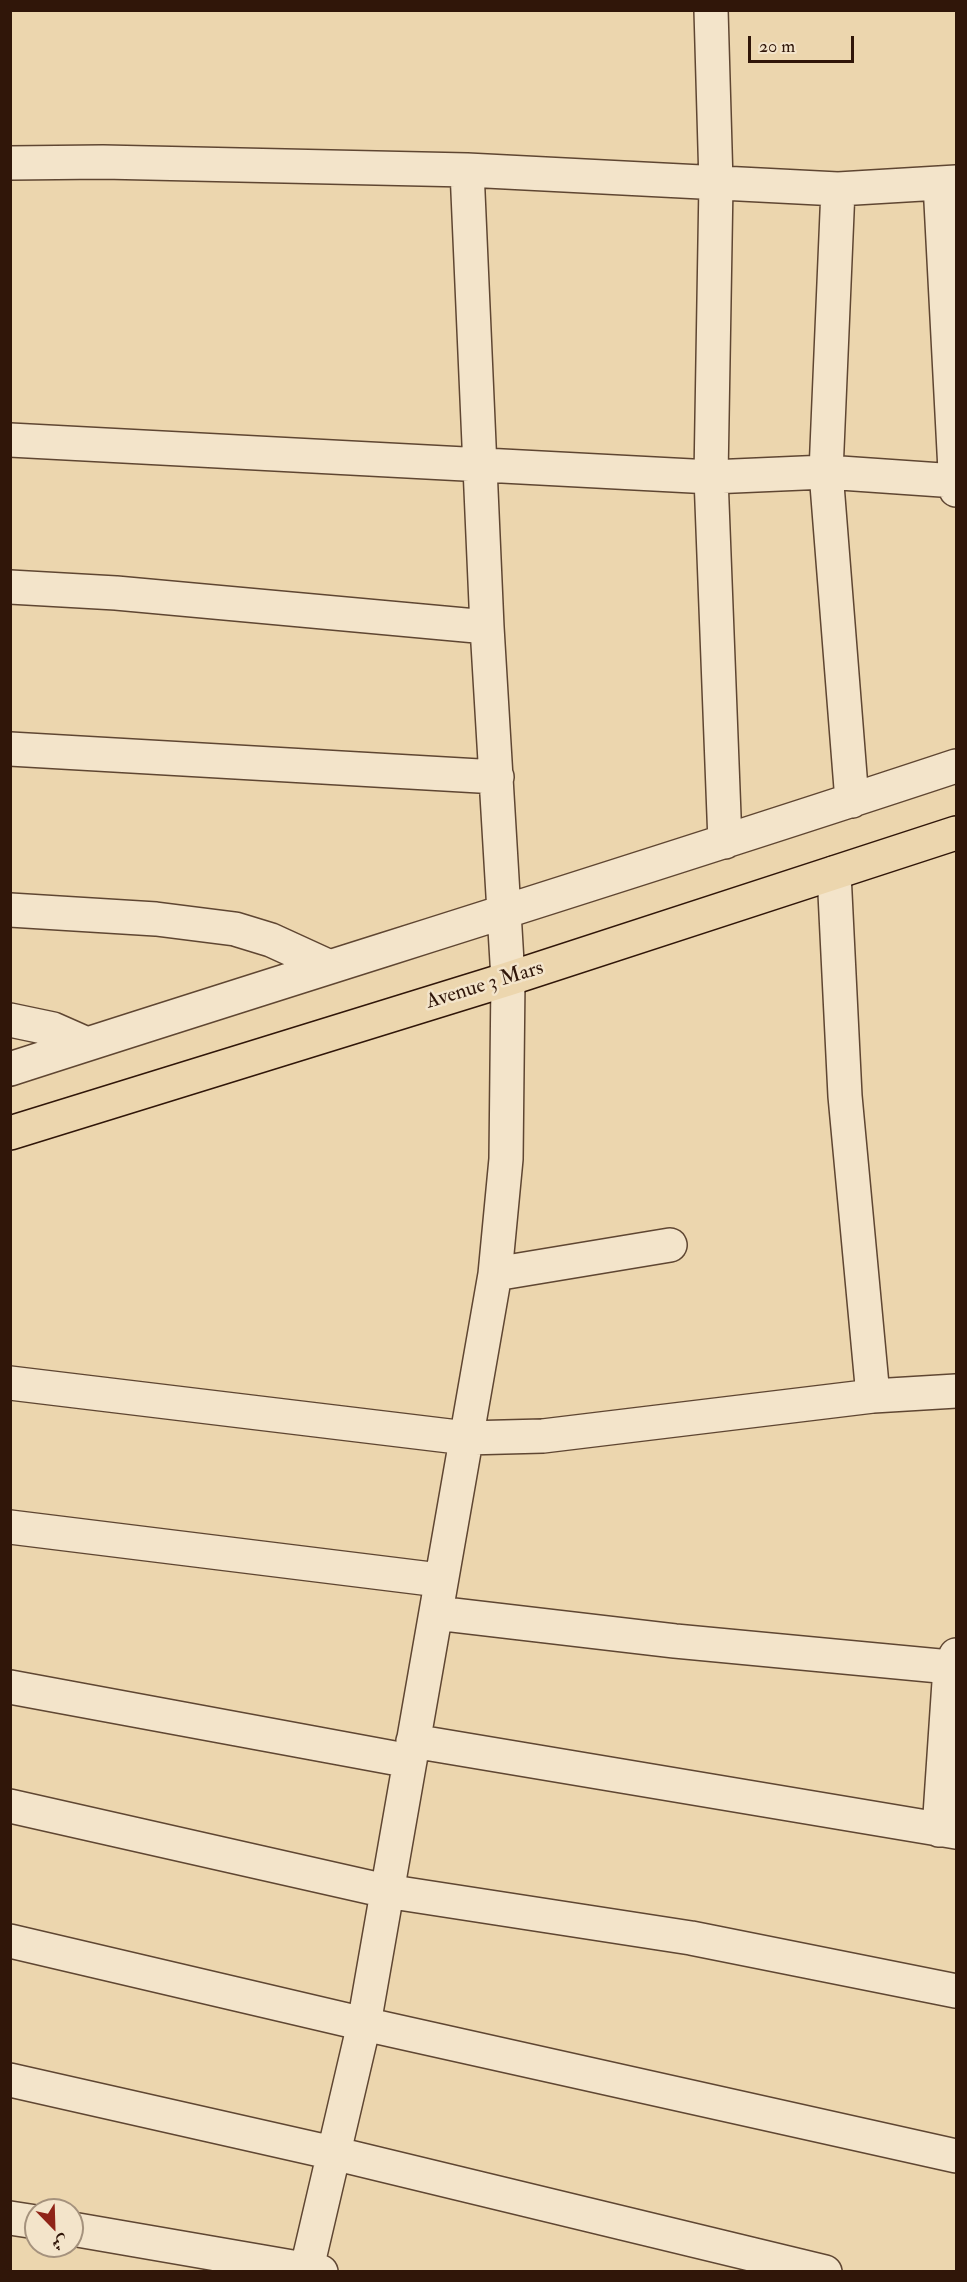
<!DOCTYPE html>
<meta charset="utf-8">
<style>
body{margin:0}
#map{position:relative;width:967px;height:2282px;overflow:hidden;background:#ecd6ae;font-family:"IM FELL Double Pica",Amiri,serif}
canvas{display:block}
.frame{position:absolute;inset:0;border:12px solid #301609;pointer-events:none}
.north{position:absolute;left:24px;top:2198px;width:60px;height:60px;box-sizing:border-box;background:#f3e4ca;border:2px solid #a5927d;border-radius:50%;rotate:157deg;font-size:16px;font-weight:700;line-height:24px;text-align:center;color:#301609}
.north::after{content:'';display:block;margin:auto;width:21px;height:27px;background:#8f2418;clip-path:polygon(50% 0,100% 100%,50% 72%,0 100%)}
.scale{position:absolute;left:748px;top:36px;width:106px;height:27px;box-sizing:border-box;border:3px solid #301609;border-top:0;padding-left:8px;font-size:18px;line-height:21px;white-space:nowrap;color:#301609;-webkit-text-stroke:4px #f3e4ca;paint-order:stroke}
</style>
<div id="map">
<canvas width="967" height="2282"></canvas>
<div class="frame"></div>
<div class="north">ش</div>
<div class="scale">20 m</div>
</div>
<script>
const context = document.querySelector('canvas').getContext('2d');
context.lineJoin = 'round';
function strokePath(path, color, width, dash) {
  context.strokeStyle = color;
  context.lineWidth = width;
  context.lineCap = dash ? 'butt' : 'round';
  context.setLineDash(dash || []);
  context.stroke(path);
}
function drawText(font, color, halo, rows, align = 'center') {
  context.font = font + ' "IM FELL Double Pica",serif';
  context.lineWidth = 5;
  context.setLineDash([]);
  context.textBaseline = 'middle';
  context.strokeStyle = halo;
  context.fillStyle = color;
  for (const [text, x, y, turn = 0] of rows) {
    context.save();
    context.translate(x, y);
    context.rotate((+turn || 0) * Math.PI / 180);
    context.textAlign = isNaN(turn) ? turn : align;
    if (halo) context.strokeText(text, 0, 0);
    context.fillText(text, 0, 0);
    context.restore();
  }
}
const minor = new Path2D(`
 M711 10 716 183 711 477 725 842
 M10 163 103 162 467 170 838 189 956 182
 M940 183 956 490
 M838 189 826 472 852 801
 M10 440 711 477 826 472 956 481
 M10 587 116 593 487 627
 M10 749 497 777
 M834 873 845 1096 873 1396
 M10 910 156 919 235 929 271 940 330 967
 M10 1020 53 1029 87 1044
 M10 1069C326 967 642 870 956 766
 M495 1274 670 1245
 M10 1383 466 1438 543 1436 873 1396 956 1391
 M10 1527 439 1580
 M436 1613 675 1641 950 1667
 M10 1687 410 1761
 M413 1741 956 1832
 M10 1806 386 1891 691 1938 956 1991
 M939 1830 950 1667 956 1655
 M10 1941 364 2024 956 2156
 M10 2080 333 2153 825 2272
 M10 2218 36 2222
 M72 2229 321 2272
 M306 2272 364 2024 495 1274 506 1159 508 979 487 627 467 170`);
const major = new Path2D(`
 M10 1133 508 979 956 833`);
strokePath(minor, '#5f4632', 36);
strokePath(major, '#301609', 36);
strokePath(minor, '#f3e4ca', 33);
strokePath(major, '#ecd6ae', 33);
drawText('21px', '#301609', '#f3e4ca', [
 ["Avenue 3 Mars",485,986,-17]
]);
</script>
